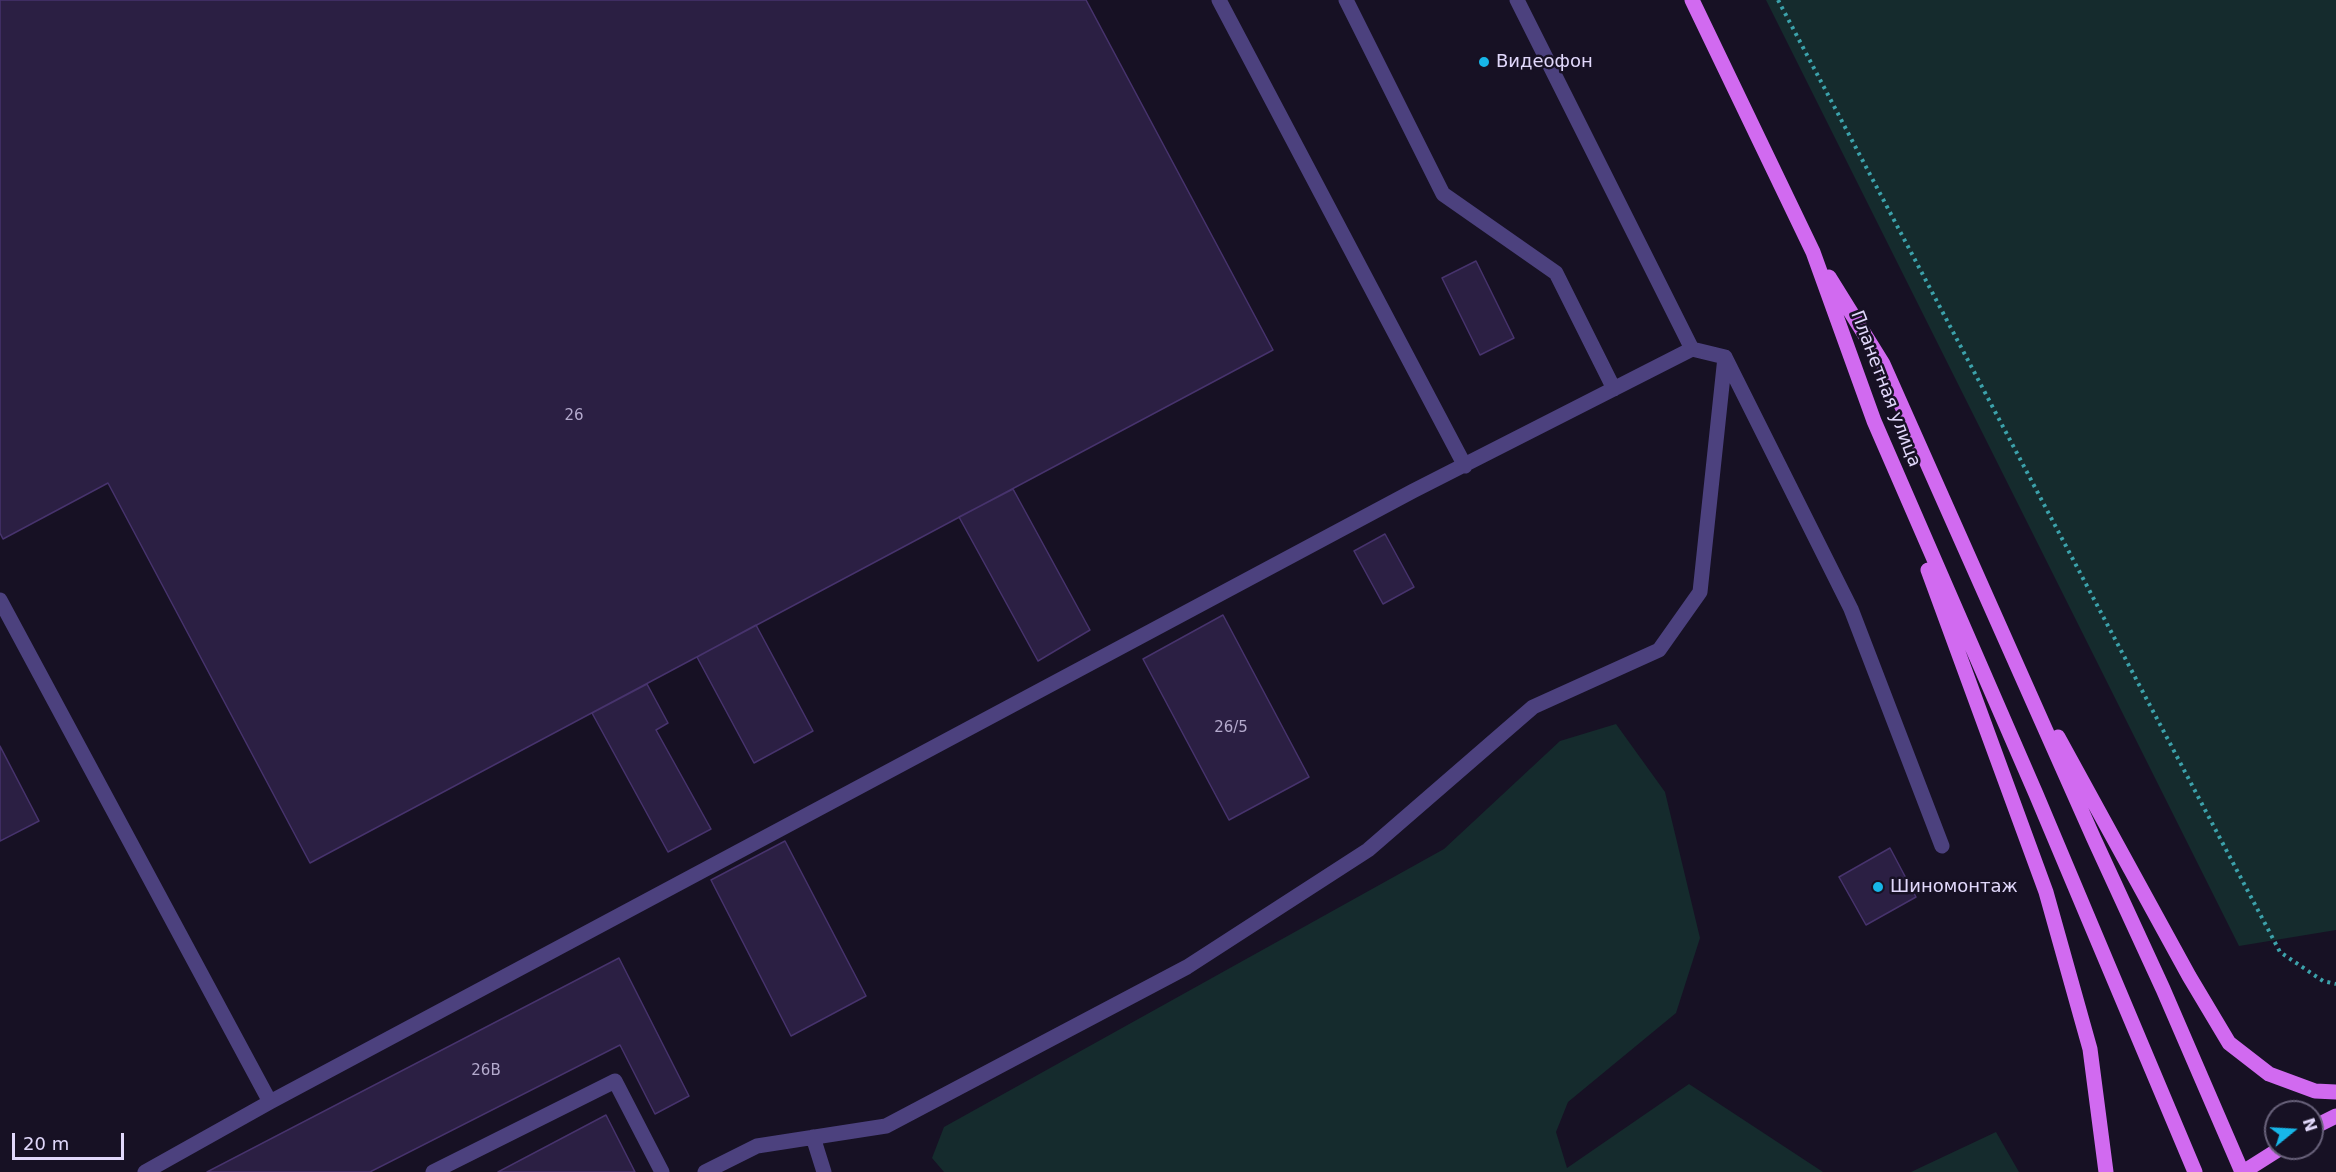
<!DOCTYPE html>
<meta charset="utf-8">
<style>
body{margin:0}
#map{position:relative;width:2336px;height:1172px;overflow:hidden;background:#171124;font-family:"DejaVu Sans",sans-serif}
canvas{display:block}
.north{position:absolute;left:2264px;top:1100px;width:60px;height:60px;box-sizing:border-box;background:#171124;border:2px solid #68617a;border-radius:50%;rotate:72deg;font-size:16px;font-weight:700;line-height:24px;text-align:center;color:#e1d8fb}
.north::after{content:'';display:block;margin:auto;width:21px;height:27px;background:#17b6e8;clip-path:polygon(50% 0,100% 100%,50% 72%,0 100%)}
.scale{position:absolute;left:12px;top:1133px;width:112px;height:27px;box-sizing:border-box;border:3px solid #e1d8fb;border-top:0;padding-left:8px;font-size:18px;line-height:21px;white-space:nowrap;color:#e1d8fb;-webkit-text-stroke:4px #171124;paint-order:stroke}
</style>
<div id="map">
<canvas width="2336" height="1172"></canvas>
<div class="north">N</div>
<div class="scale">20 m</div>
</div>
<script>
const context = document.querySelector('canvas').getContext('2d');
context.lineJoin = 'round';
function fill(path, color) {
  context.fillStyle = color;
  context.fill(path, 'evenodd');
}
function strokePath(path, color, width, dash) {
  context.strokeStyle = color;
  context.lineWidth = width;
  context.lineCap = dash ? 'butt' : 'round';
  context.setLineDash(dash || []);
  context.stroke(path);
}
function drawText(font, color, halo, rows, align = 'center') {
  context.font = font + ' "DejaVu Sans",sans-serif';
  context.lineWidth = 5;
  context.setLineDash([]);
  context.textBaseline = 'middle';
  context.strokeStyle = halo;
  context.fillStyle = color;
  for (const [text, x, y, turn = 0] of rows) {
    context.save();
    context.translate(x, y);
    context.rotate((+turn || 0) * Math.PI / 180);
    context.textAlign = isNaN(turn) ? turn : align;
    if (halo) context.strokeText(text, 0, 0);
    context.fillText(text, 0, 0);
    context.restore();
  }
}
fill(new Path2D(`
 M1766 0H2336V930L2239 946Z
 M1616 724 1665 792 1700 938 1676 1013 1568 1102 1556 1132 1567 1168 1689 1084 1823 1172H944L932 1158 944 1127 1444 849 1560 741Z
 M1996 1132 2019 1172H1911Z`), '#152b2d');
const building = new Path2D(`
 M0 0H1086L1273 350 310 863 108 483 3 539 0 533Z
 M1476 261 1514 338 1480 355 1442 278Z
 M1013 489 1090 630 1038 661 959 517Z
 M1385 534 1414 587 1383 604 1354 551Z
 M1223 615 1309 777 1229 820 1143 659Z
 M756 625 813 731 754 763 697 657Z
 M647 684 668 723 656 730 711 829 668 852 592 713Z
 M0 746 39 821 0 841Z
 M785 841 866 996 791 1036 711 880Z
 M1890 848 1916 897 1866 925 1839 877Z
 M619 958 689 1096 655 1114 620 1045 370 1172H207Z
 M606 1115 635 1172H498Z`);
fill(building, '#2b1f43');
strokePath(building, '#47336d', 1.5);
strokePath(new Path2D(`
 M1778 0 2280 952 2323 981 2336 984`), '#3ca2ab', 4, [3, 4.5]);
strokePath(new Path2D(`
 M1219 0 1465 466
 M1346 0 1443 194 1556 273 1614 389
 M1517 0 1692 349 1725 357
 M1725 357 1851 609 1942 846
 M0 600 270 1102
 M813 1137 824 1172
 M145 1172 270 1102 1413 491 1692 349
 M433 1172 615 1081 662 1172
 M705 1172 757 1146 886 1126 1187 967 1368 850 1533 707 1659 650 1700 592 1725 357`), '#4c417e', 15);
strokePath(new Path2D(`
 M1692 0 1813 252 1874 421 2036 794 2195 1172
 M1829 277 1883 364 2094 839 2163 989 2242 1172
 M1928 570 2046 892 2090 1049 2106 1172
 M2058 737 2189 976 2229 1043 2269 1074 2315 1091 2336 1092
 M2312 1128 2336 1116
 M2243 1172 2281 1148`), '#d16af0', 15);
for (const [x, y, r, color] of [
 [1484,62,6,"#17b6e8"],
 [1878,887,6,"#17b6e8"]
]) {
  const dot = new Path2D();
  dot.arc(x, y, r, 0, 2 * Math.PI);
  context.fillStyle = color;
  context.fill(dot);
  strokePath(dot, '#171124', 2);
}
drawText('15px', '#b4aacd', null, [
 ["26",574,416],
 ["26/5",1231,728],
 ["26В",486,1071]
]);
drawText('18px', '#e1d8fb', '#171124', [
 ["Видеофон",1496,62],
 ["Шиномонтаж",1890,887]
], 'left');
drawText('18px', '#e1d8fb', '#171124', [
 ["Планетная улица",1885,389,69]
]);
</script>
